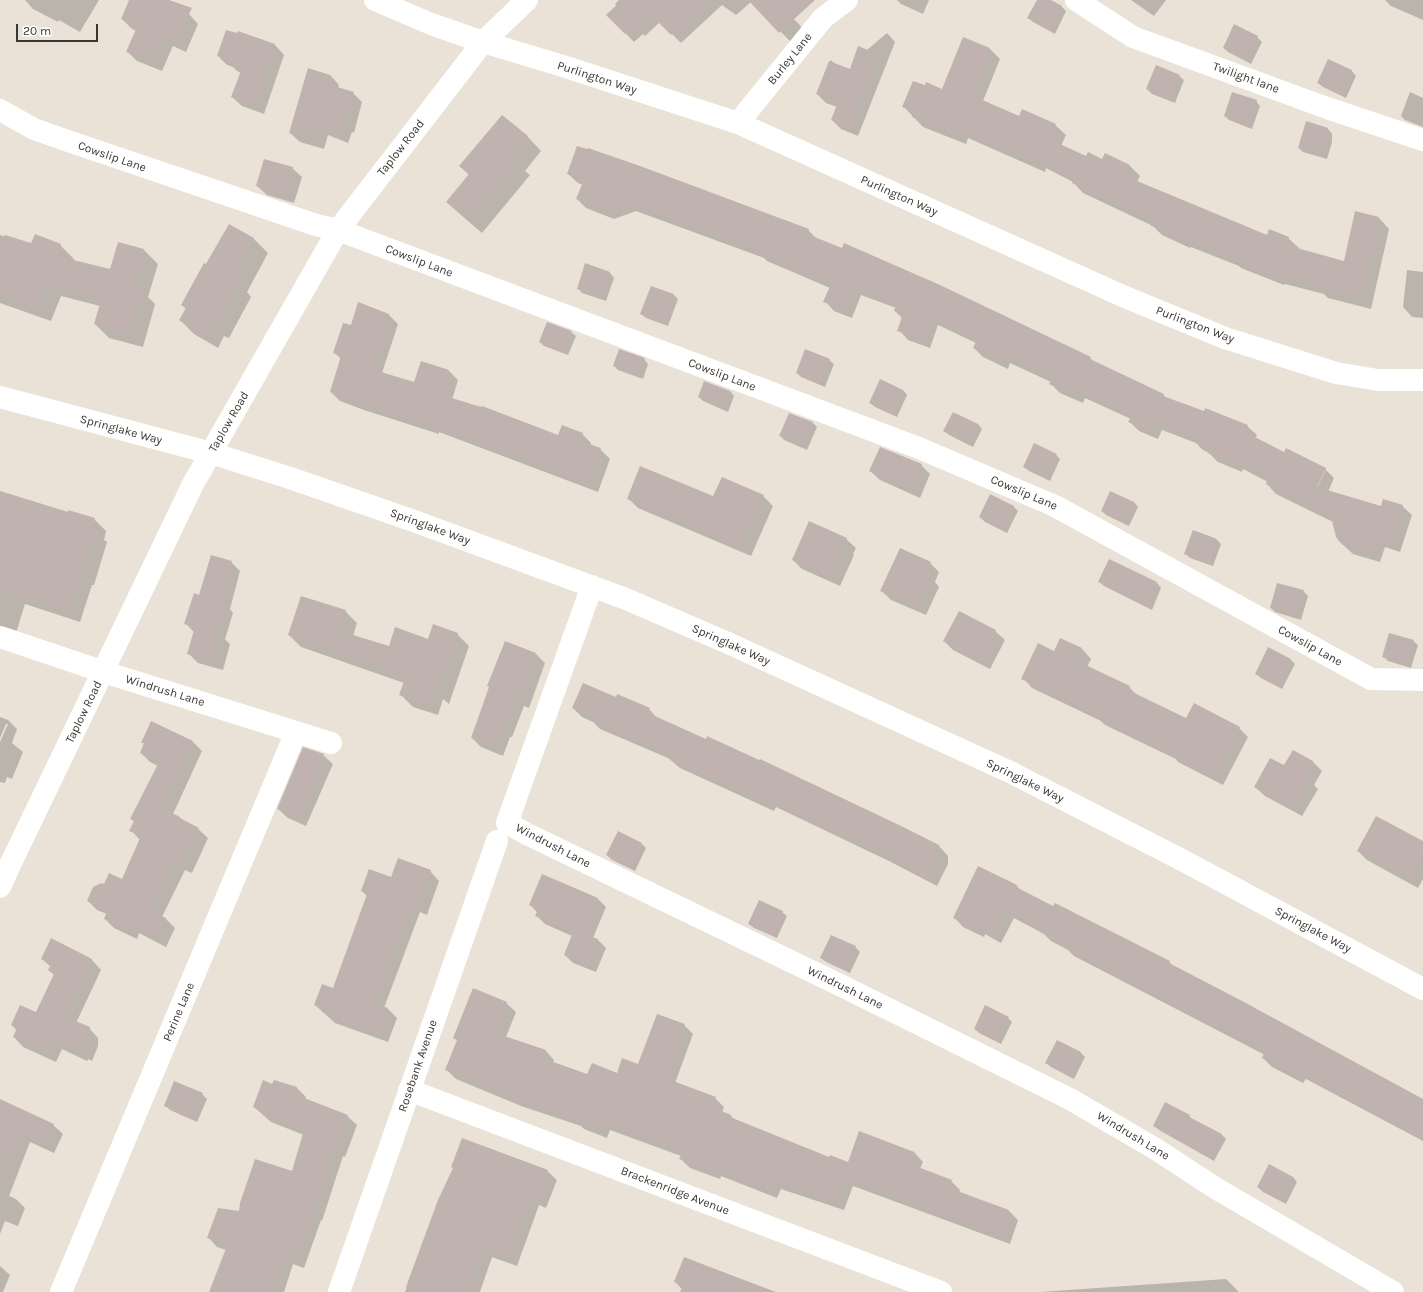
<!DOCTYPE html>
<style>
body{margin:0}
#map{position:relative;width:1423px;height:1292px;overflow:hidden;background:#eae2d7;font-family:Karla,sans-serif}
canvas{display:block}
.scale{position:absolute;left:16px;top:24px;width:82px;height:18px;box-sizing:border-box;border:2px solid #3a3733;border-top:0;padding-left:5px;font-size:12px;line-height:14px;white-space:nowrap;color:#3a3733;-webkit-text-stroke:3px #fff;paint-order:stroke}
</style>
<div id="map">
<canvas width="1423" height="1292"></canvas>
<div class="scale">20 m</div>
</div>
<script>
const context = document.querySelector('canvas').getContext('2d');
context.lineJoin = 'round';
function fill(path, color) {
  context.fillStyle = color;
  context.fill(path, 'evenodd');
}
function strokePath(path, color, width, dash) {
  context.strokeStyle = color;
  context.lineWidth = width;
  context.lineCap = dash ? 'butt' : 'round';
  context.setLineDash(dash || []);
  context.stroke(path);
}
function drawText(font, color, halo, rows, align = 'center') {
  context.font = font + ' Karla,sans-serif';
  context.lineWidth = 4;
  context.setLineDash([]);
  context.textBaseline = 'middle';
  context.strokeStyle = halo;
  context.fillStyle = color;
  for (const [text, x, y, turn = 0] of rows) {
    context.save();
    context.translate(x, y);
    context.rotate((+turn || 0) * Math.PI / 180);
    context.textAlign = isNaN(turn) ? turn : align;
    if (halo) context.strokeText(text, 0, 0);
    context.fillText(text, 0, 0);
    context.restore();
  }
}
fill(new Path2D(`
 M25 0H99L80 32 59 20 58 22 33 9Z
 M131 0H152L189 14 198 24 186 52 173 46 162 71 137 61 128 52 136 31 131 28 122 19Z
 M619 0H776L809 35 798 49 751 2 736 15 722 5 681 43 660 22 645 36 643 34 634 42 608 15 617 6 615 4Z
 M897 0H929L923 14 901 4Z
 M1038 0H1048L1062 7 1066 11 1055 34 1033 22 1028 18Z
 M1131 0H1166L1154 16Z
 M1385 0H1423V20L1391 6Z
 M1235 26 1257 37 1262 42 1251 64 1228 52 1224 48Z
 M239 32 275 45 284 55 264 114 242 106 232 97 241 73 237 71 233 67 227 65 218 56 238 35Z
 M887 33 895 42 858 136 841 129 832 120 837 107 826 103 817 94 831 60 842 71 850 70 854 61Z
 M964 38 990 49 1000 59 983 101 1020 117 1055 125 1066 135 1061 146 1086 158 1102 161 1105 154 1130 166 1140 176 1137 182 1267 236 1288 238 1299 248 1298 249 1345 262 1379 218 1389 229 1371 309 1328 298 1324 294 1285 284 1284 285 1241 268 1239 266 1191 247 1190 248 1162 235 1153 226 1083 193 1073 182 1046 168 1045 172 968 138 966 144 923 127 903 106 943 90Z
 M1329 60 1352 71 1356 76 1346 98 1323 87 1318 83Z
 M330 75 339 85 338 88 353 93 362 102 354 133 352 132 348 143 328 135 324 149 300 142 290 133Z
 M1179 76 1184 80 1175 103 1152 94 1147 89Z
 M1410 92 1423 98V127L1405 120 1401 116Z
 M1256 101 1260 106 1252 129 1229 120 1225 116Z
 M502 116 528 137 541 151 525 171 530 175 482 233 461 215 447 202 469 175 460 166Z
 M1328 129 1332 134V142L1327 159 1303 152 1299 148Z
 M292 168 302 177 294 203 267 195 257 186Z
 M568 174 808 230 818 240 1090 358 1094 362 1163 395 1167 398 1204 412 1247 426 1257 435 1255 438 1284 453 1325 469 1334 478 1328 492 1382 507 1402 506 1412 515 1400 552 1385 547 1380 562 1353 554 1339 541 1333 522 1276 494 1267 484 1268 482 1243 469 1242 472 1218 462 1209 453 1203 450 1196 443 1162 430 1158 439 1139 431 1130 422 1131 419 1085 398 1083 403 1060 393 1050 383 1051 382 1010 363 1008 369 983 357 974 348 976 343 938 325 930 348 908 340 899 330 903 319 895 311 896 308 861 295 852 318 834 311 825 301 830 288 767 261 764 258 636 211 614 219 586 208 577 199 583 185 578 183ZM1323 471H1325L1315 492 1313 491Z
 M229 225 254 239 268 253 247 292 251 297 229 338 224 336 218 348 194 334 180 320 186 309 182 305Z
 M0 235 31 244 60 245 74 259V261L111 270 144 250 158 264 148 297 155 304 143 347 109 338 95 324 100 306 61 296 51 321 0 303Z
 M1407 270 1423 272V318L1412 317 1403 307Z
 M610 273 614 278 606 301 582 293 578 288Z
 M674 295 678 299 668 326 646 318 641 314Z
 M388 314 398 324 382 373 414 383 421 362 449 371 458 380 452 400 559 436 582 434 591 443 590 446 600 449 610 459 598 492 439 432V434L364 410 340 401 331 392 341 359 335 353 351 326Z
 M571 332 576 336 568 355 544 346 540 342Z
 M644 359 648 364 643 379 618 370 614 366Z
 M829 360 834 364 825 387 801 377 797 373Z
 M903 390 907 395 897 417 875 407 870 403Z
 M730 391 734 396 728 412 703 401 699 397Z
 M813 423 817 427 807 450 784 440 780 435Z
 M978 424 982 429 973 447 949 435 944 431Z
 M1056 455 1060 459 1050 481 1029 471 1024 467Z
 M921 465 930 474 920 498 880 480 870 471Z
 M0 492 69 513 94 519 106 531 104 540 107 542 94 585H92L80 622 25 604 16 633 0 628Z
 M763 496 773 506 751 556 638 508 629 499Z
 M1134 502 1138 507 1129 526 1106 515 1102 511Z
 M1013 506 1018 511 1007 533 985 522 980 517Z
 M1194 531 1217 540 1221 544 1213 566 1190 558 1185 553Z
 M846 539 856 548 853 554 854 555 840 586 802 569 793 560Z
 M1110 560 1157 583 1161 588 1152 610 1104 586 1100 582Z
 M231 562 240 571 230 609 233 613 225 639 230 644 223 670 198 663 188 653 194 632 186 624 199 596Z
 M930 563 939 572 935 582 939 587 926 615 891 600 882 591Z
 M1303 591 1308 596 1301 620 1275 612 1271 608Z
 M345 611 357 623 353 636 389 648 457 634 469 646 449 704 443 699 438 715 413 707 400 694 404 683 301 647 289 635Z
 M995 631 1005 640 990 669 953 650 944 641Z
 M1060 639 1082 649 1091 659 1087 667 1129 687 1138 696 1187 720 1239 728 1248 737 1223 785 1178 762 1176 759 1105 725 1101 721 1032 688 1023 678 1055 652Z
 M1413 641 1418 645 1411 668 1388 661 1383 656Z
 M536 654 545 663 529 708 524 706 512 737H510L503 756 481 747 472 738Z
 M1290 659 1295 664 1282 689 1261 678 1256 674Z
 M616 698 649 709 658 719 939 846 948 856V864L937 886 891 862 776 807 774 811 680 768 668 758 600 729 593 722 582 717 573 708Z
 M0 717 8 720 17 729 12 743 23 752 12 779 7 777 5 783 0 782V742L8 724H6L0 738Z
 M143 742H193L202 751 173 814 198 829 208 838 192 873 185 870 162 917 166 919 175 928 166 947 139 933 137 939 114 928 105 919 107 914 97 910 88 901 104 885 123 880 140 840 131 830 135 822 131 819 158 766 150 762 141 753 144 744Z
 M1293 751 1313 762 1322 771 1314 785 1318 789 1302 816 1265 796 1255 787 1285 767Z
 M323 755 333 764 306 826 288 818 278 809Z
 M1423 842V879L1418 888 1367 860 1358 851Z
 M641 843 646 848 635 871 612 860 607 855Z
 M430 871 439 881 427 915 420 912 384 1008 388 1009 397 1018 388 1042 335 1023 315 1005 333 989 367 896 362 891 392 878Z
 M1016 885 1021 891 1169 962 1173 966 1423 1100V1141L1306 1079 1303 1083 1272 1067 1263 1058 1265 1055 1074 956 1068 950 1051 941 1044 934 1014 918 1001 943 985 934 984 937 963 927 954 917Z
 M598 899 606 907 593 938 598 940 606 948 596 972 573 963 565 955 572 936 545 924 537 916 538 913 530 905Z
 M782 912 787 916 777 938 754 928 749 924Z
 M52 939 92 960 101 970 76 1023 89 1028 98 1038V1046L92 1061 88 1059 87 1061 62 1049 56 1062 23 1047 14 1037 17 1031 12 1025 37 1013 54 975 49 970 51 967 42 959Z
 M855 947 860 952 850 973 826 962 821 958Z
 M506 1003 516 1012 506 1037 545 1050 554 1060 553 1063 588 1075H618L639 1065 684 1025 693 1034 675 1083 715 1098 724 1107 722 1112 731 1116 735 1120 829 1158 848 1163 860 1132 914 1152 923 1162 920 1169 951 1181 960 1190 959 1193 1009 1211 1018 1220 1010 1244 853 1186 844 1210 781 1189 777 1198 721 1176 720 1179 690 1168 680 1158 681 1156 610 1130 607 1138 584 1129 581 1126 521 1106 456 1079 447 1070 458 1041 455 1038Z
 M1008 1018 1012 1022 1001 1044 979 1033 975 1029Z
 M1058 1041 1081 1053 1085 1057 1074 1079 1051 1067 1046 1063Z
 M273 1085 297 1088 306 1097 305 1100 347 1116 357 1125 345 1157 343 1156 322 1221 321 1220 304 1268 293 1264 284 1292H216L226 1250 217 1247 208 1237 293 1172 304 1135 271 1122 254 1107Z
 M202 1094 207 1099 197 1122 170 1110 165 1105Z
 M0 1100 53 1125 63 1134 54 1153 30 1142 9 1196 16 1199 25 1208 18 1226 5 1221 0 1234Z
 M1189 1116 1193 1120 1222 1135 1226 1139 1214 1161 1159 1130 1154 1125Z
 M547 1171 557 1180 546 1208 539 1205 517 1266 492 1257 480 1292H405L439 1200Z
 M1293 1177 1297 1182 1286 1204 1263 1192 1258 1187Z
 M0 1266 10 1275 3 1292H0Z
 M1226 1279 1239 1292H1040Z
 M743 1280 776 1292H692L681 1288 675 1282Z`), '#0003');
fill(new Path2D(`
 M129 0H169L192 8 176 43 164 37 153 62 126 52 137 27 121 19Z
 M622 0H709L671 35 650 14 636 28 634 26 625 34 606 15Z
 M748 0H815L779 33Z
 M1037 0H1051L1062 6 1050 30 1027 18Z
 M1234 24 1258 36 1246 60 1223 48Z
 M226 30 237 33 238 31 275 44 255 105 231 97 242 68 227 62 228 60 217 56Z
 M963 37 990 48 971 95 1019 116 1022 109 1056 124 1049 139 1086 156 1088 152 1102 159 1105 153 1130 165 1125 176 1267 235 1269 229 1289 237 1286 245 1344 261 1355 211 1379 217 1360 300 1317 288V285L1274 274V276L1230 258V257L1180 237V238L1150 225 1151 221 1072 183 1074 178 1036 159 1034 162 957 129 955 134 912 117 914 111 902 107 913 81 925 85 926 82 942 89Z
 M858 46 878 54 849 127 831 120 838 102 816 94 829 61 850 69Z
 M1328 59 1352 70 1341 94 1317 83Z
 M1156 65 1180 75 1170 99 1146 89Z
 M308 68 330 75 327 84 354 92 344 124H342L339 135 319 126 315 141 289 133Z
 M1232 92 1257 100 1248 125 1224 116Z
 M502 115 528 136 511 157 517 161 468 220 446 202 469 174 459 166Z
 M1306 121 1328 128V138L1322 156 1298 148Z
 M577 146 587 149 588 148 640 166 809 229 807 234 842 248 844 243 940 285 1091 357 1090 359 1164 394 1163 396 1204 411 1205 408 1248 425 1245 432 1284 452 1286 448 1326 468 1317 487 1381 506 1383 499 1403 505 1391 543 1375 539 1371 553 1343 545 1339 541 1336 537 1331 517 1266 484 1268 478 1234 461 1233 463 1208 453 1210 448 1193 441 1194 437 1152 421 1148 430 1128 422 1132 415 1076 390 1073 395 1049 384 1052 378 1001 355 998 361 973 348 977 339 929 317 921 339 897 331 903 314 894 311 897 303 852 287 843 309 823 302 831 284 757 252V250L626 202 604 210 576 199 583 182 577 180V177L567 174Z
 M264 159 293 167 285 194 256 186Z
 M229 224 254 238 235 273 236 274 233 279 238 282 215 324 210 323 204 335 179 320 186 308 181 305 204 263 206 264Z
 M35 234 61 244 57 256 110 269 118 242 144 249 133 287 142 290 129 334 94 324 102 297 47 283 37 308 0 295V250L5 235 31 243Z
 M585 263 610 272 601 298 577 289Z
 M651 286 674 294 664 323 640 314Z
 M358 302 389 314 371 369 414 382 421 361 449 370 442 395 481 407 482 406 558 435 562 425 583 433 580 441 601 448 588 483 430 424 429 425 354 401 330 392 341 356 333 353 343 323 351 325Z
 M547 322 572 331 564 351 539 342Z
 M619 349 645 358 638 376 613 366Z
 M805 349 830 359 820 383 796 373Z
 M880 379 903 390 892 413 869 403Z
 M704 381 730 391 724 408 698 397Z
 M953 412 978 424 969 443 943 431Z
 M789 413 813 422 803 446 779 436Z
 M1034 443 1057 454 1045 478 1023 467Z
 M880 447 922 464 911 489 869 471Z
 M640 466 713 496 722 477 764 495 741 547 627 499Z
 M0 491 68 512V510L95 518 92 528 95 529 82 574 80 573 69 611 0 589Z
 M1110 491 1134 502 1125 522 1101 511Z
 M990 494 1014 506 1003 529 979 517Z
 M809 521 847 538 844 544 845 545 831 577 792 560Z
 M1193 530 1217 539 1208 563 1184 554Z
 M900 548 931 562 925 574 930 576 916 607 880 591Z
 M211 555 232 561 220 601 224 602 215 632 222 634 214 661 187 654 195 627 184 624 194 593 199 595Z
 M1109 559 1157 582 1148 606 1098 582Z
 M1277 583 1304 590 1297 616 1270 608Z
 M301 596 346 610 340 631 389 646 395 627 428 639 433 624 458 633 437 693 431 688 426 704 399 695 406 676 330 651V649L288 635Z
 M959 611 996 630 980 661 943 641Z
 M1389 633 1414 640 1407 664 1382 657Z
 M1060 638 1082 648 1077 661 1130 686 1128 690 1186 718 1194 703 1240 727 1214 777 1168 753 1169 752 1095 716V714L1021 679 1038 643 1054 651Z
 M505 641 536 653 519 699 514 697 502 729 501 728 493 747 471 738 489 687 487 686Z
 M1268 647 1291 659 1278 685 1255 674Z
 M583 683 616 697 617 694 650 708 648 713 706 739 707 736 759 760 760 759 899 825 939 845V854L927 878 880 853 766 799 765 803 670 759V757L660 752V751L590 720 591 716 572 708Z
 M151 721 193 741 162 808 180 817V818L199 828 182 864 175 861 151 911 166 918 157 938 130 925 127 930 104 919 107 911 87 901 93 887 102 883 104 884 109 873 122 879 141 836 129 831 134 821 130 819 159 762 140 753 144 743H141Z
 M303 747 324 754 297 817 277 809Z
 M1293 750 1313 761 1305 776 1309 779 1293 808 1254 787 1270 758 1284 765Z
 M1376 816 1423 841V853L1409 879 1357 851Z
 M618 831 642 843 630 867 606 855Z
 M398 858 431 870 417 906 410 904 396 943 373 1003 388 1008 379 1034 325 1014 327 1009 314 1005 322 984 333 988 367 894 361 891 369 869 391 877Z
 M978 866 1017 885 1016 887 1053 906 1055 903 1170 961 1169 963 1242 1001 1423 1099V1138L1296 1070 1294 1075 1262 1058 1265 1051 1063 947 1065 945 1040 932 1042 929 1004 910 991 935 976 926 974 929 953 918Z
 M542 874 598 898 583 934 598 939 588 965 564 955 573 932 535 916 538 909 529 905Z
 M759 900 783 911 773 935 748 924Z
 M831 935 856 946 846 969 820 958Z
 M51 938 92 959 66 1017 90 1027V1036L83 1052 78 1050 77 1052 52 1041 47 1053 13 1037 17 1028 11 1025 20 1005 36 1012 54 974 48 970 51 964 41 959Z
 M473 988 507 1002 495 1033 546 1050 542 1058 587 1074 592 1063 617 1073 622 1058 638 1064 657 1014 685 1024 665 1078 716 1097 712 1107 731 1115 730 1117 829 1157 830 1155 848 1162 859 1131 914 1152 910 1164 952 1180 949 1188 1009 1210 1000 1236 844 1178 835 1202 772 1180 768 1190 712 1168 711 1170 679 1159 682 1152 600 1122 597 1129 574 1120V1118L510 1097 511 1096 445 1070 457 1040 453 1038Z
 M985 1005 1009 1017 996 1041 974 1029Z
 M1057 1040 1081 1052 1069 1075 1045 1063Z
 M263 1080 272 1084 274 1080 297 1087 294 1094 348 1115 336 1148 334 1147 313 1212H312L295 1260 284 1256 271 1292H209L227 1246 207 1238 218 1208 239 1211 240 1203 255 1159 292 1171 304 1130 261 1113V1111L253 1107Z
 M174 1081 203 1093 192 1118 164 1106Z
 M0 1099 54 1124 45 1145 21 1134 1 1183Z
 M1165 1102 1190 1115 1189 1117 1222 1134 1210 1157 1186 1145V1143L1153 1126Z
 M462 1138 548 1170 537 1199 530 1196 508 1258 483 1249 467 1292H420L406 1287 438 1200 453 1168 451 1167Z
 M1269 1164 1293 1177 1281 1200 1257 1187Z
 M684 1257 770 1290V1292H680L683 1285 674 1282Z`), '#c0b2ae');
strokePath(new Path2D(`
 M375 0 431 24 483 42 566 67 738 123 1125 297 1225 338 1336 373 1378 380H1423
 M1076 0 1133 37 1327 108 1423 140
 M0 110 34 129 68 141 316 225 338 230 919 448 1055 506 1371 679 1423 680
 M738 123 823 18 847 0
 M0 397 211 453 290 478 414 521 626 599 728 643 1010 772 1184 861 1423 989
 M592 586 507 823 527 834 842 986 1070 1099 1154 1148 1217 1189 1393 1292
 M0 637 104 672 331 743
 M0 887 10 865 193 484 338 230 483 42 527 0
 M409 1090 941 1292
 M61 1292 296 732
 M339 1292 497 841`), '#fff', 22);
drawText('12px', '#3a3733', '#fff', [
 ["Burley Lane",790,59,-51],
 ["Purlington Way",597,78,18],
 ["Twilight lane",1246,78,20],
 ["Taplow Road",401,148,-52],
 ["Cowslip Lane",112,157,19],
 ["Purlington Way",899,196,24],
 ["Cowslip Lane",419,261,21],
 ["Purlington Way",1195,325,21],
 ["Cowslip Lane",722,375,21],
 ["Taplow Road",229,422,-60],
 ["Springlake Way",121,430,15],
 ["Cowslip Lane",1024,493,23],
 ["Springlake Way",430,527,20],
 ["Springlake Way",731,645,24],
 ["Cowslip Lane",1310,646,29],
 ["Windrush Lane",165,691,17],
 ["Taplow Road",84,712,-64],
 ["Springlake Way",1025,781,26],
 ["Windrush Lane",553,846,27],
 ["Springlake Way",1313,930,28],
 ["Windrush Lane",845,988,26],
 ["Perine Lane",179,1012,-67],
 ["Rosebank Avenue",418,1066,-71],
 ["Windrush Lane",1133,1136,31],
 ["Brackenridge Avenue",675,1191,21]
]);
</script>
